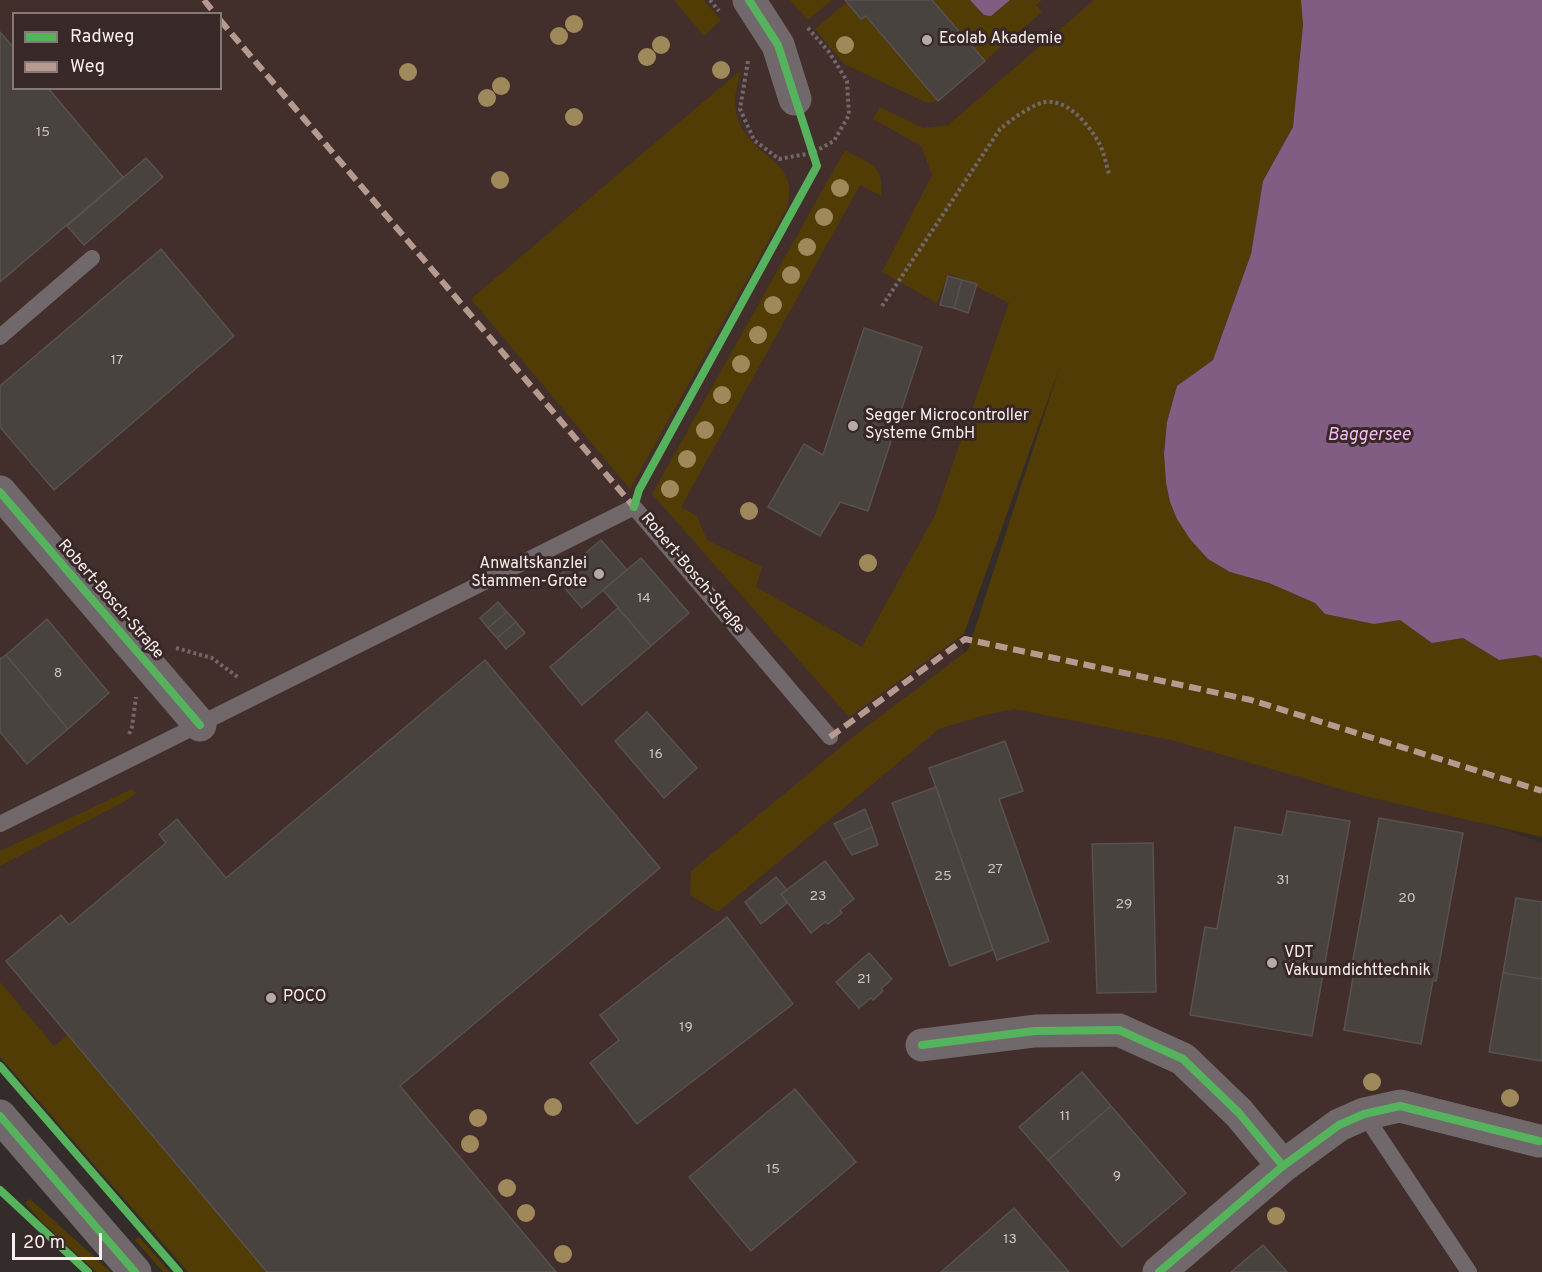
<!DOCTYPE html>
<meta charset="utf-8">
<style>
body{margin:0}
#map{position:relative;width:1542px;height:1272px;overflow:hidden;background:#342c2b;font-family:Overpass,sans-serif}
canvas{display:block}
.legend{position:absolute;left:12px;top:12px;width:210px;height:78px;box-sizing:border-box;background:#382827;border:2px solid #857876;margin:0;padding:8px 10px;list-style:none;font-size:18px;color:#f9efed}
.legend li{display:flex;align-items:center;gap:12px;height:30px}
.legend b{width:30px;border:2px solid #857876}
.scale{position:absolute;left:12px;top:1233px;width:90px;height:27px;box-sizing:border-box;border:3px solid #f9efed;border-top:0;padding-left:8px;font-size:18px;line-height:21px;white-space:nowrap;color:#f9efed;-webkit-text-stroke:4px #382827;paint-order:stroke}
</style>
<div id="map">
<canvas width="1542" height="1272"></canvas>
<ul class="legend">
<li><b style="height:8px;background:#56b35d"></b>Radweg</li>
<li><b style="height:8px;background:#b69a8f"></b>Weg</li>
</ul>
<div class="scale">20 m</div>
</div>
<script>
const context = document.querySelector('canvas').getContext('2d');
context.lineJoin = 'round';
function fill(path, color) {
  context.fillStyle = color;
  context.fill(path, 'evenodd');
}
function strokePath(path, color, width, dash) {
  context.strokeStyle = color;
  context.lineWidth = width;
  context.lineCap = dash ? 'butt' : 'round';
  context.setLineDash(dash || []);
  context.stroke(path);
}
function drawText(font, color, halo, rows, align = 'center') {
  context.font = font + ' Overpass,sans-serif';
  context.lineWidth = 6;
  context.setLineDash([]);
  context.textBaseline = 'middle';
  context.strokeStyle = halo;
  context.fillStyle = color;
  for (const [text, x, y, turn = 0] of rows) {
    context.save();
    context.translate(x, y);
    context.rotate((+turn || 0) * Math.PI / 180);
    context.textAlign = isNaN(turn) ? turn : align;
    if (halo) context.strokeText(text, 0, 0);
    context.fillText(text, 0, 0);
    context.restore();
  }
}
fill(new Path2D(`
 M0 0H1187L1072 332 960 630 971 694 1343 773 1542 843V1272H203L0 1042ZM14 14H220V88H14Z`), '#422e2b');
fill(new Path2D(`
 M674 0H704L721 20 704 36Z
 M790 0H832L808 20Z
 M932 0H1042L1036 5 1042 12 985 61Z
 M1094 0H1301L1303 25 1293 127 1263 181 1251 254 1213 360 1177 386 1167 422 1164 454 1166 483 1170 502 1230 572 1269 583 1315 603 1325 614 1374 624 1400 619 1432 643 1463 638 1499 660 1536 655 1542 658V837L1368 797 1171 740 1014 709 985 715 939 729 718 912 690 895 691 871 853 737 968 650 1060 366 964 634 849 717 652 494 845 150C871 165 884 163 881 196L860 185 681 507 697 516 707 540 762 567 756 587 862 647 935 515 1009 303 949 273 937 303 882 272 932 175 921 146 873 119 880 107 923 128 948 125Z
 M847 2 861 19 866 16 938 101 927 103 844 64 815 29Z
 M741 70C739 80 735 92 735 102 737 149 783 154 789 185 790 193 789 200 787 208L630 489 471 299Z
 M132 789 137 793 120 804 0 866V851Z
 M0 982 54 1046 68 1035 267 1272H188L0 1057Z
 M30 1199 111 1272H96L41 1221 25 1203Z
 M139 1237 170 1272H163L135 1240Z`), '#513c06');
fill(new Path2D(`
 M970 0H1010L991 16 984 15Z
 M1301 0H1542V658L1536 655 1499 660 1463 638 1432 643 1400 620 1374 624 1325 614 1315 603 1269 583 1230 572 1208 559 1190 539 1177 519 1170 502 1166 483 1164 454 1167 422 1177 386 1213 360 1251 254 1263 181 1293 127 1303 25Z`), '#825d83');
const building = new Path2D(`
 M845 0H932L985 61 938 101 866 16 861 19Z
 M0 32 14 48V88H48L123 177 0 282Z
 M146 158 163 177 84 245 67 226Z
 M161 249 234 336 54 490 0 427V386Z
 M948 276 962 280 954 308 940 305Z
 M962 280 977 284 968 313 954 308Z
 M864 328 922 347 868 511 840 502 820 536 768 507 804 444 823 455Z
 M601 540 627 570 582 608 556 578Z
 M641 558 689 613 651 646 603 590Z
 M498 602 507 612 488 628 480 618Z
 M618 608 651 646 582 705 550 667Z
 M507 612 516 622 497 638 488 628Z
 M47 619 109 693 68 729 6 655Z
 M516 622 525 633 506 649 497 638Z
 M6 655 68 729 27 764 0 732V659Z
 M485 660 660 868 400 1086 556 1272H267L6 961 61 915 69 925 166 843 159 834 177 819 226 878Z
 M647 712 697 768 664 798 615 741Z
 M1005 741 1023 791 999 799 1049 941 997 960 929 768Z
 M936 787 993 950 950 966 892 803Z
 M865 809 872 827 843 840 834 824Z
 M1287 811 1350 821 1312 1036 1190 1015 1205 927 1217 929 1235 827 1282 835Z
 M1379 818 1463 833 1436 981 1433 980 1421 1044 1344 1030 1355 966 1352 965Z
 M872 827 878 845 852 855 843 840Z
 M1153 843 1156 992 1097 993 1092 844Z
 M825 861 854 899 840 910 842 913 828 924 825 922 811 933 781 894Z
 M776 877 787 890 781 894 787 903 761 924 745 902Z
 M1516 898 1542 902V979L1503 973Z
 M727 917 793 1004 637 1124 590 1063 619 1040 600 1015Z
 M869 953 892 979 881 989 883 991 873 1000 871 998 859 1008 836 982Z
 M1503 973 1542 979V1061L1489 1052Z
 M1082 1072 1111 1106 1048 1160 1019 1127Z
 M795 1089 856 1162 751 1251 689 1177Z
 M1111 1106 1186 1193 1122 1247 1048 1160Z
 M1014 1208 1069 1272H941Z
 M1263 1245 1287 1272H1231Z`);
fill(building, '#494340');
strokePath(building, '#57514f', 1.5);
strokePath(new Path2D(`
 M710 0 719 11
 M748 61 740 109 754 140 779 159 812 153 834 141 849 115 847 81 829 52 806 26
 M882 306 1000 129C1011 120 1031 105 1045 102 1068 99 1089 125 1099 143 1104 152 1106 164 1109 174
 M176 648 212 658 239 678
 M129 734 132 727 136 697`), '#70686a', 4, [3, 3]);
strokePath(new Path2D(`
 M0 337 92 258
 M0 824 634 507 830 737
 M1364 1114 1469 1272`), '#71686b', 16);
strokePath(new Path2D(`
 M749 0 778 45 795 99
 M0 492 200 725
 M922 1045 1035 1031 1119 1030 1183 1059 1239 1113 1283 1166
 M1159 1272 1283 1166 1339 1125 1364 1114 1400 1106 1539 1141`), '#71686b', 33);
strokePath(new Path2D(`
 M0 1116 135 1272`), '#71686b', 33);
strokePath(new Path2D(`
 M204 0 215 14
 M220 20 634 507
 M830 737 965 639 1251 700 1542 791`), '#b69a8f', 6, [12, 6]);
strokePath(new Path2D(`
 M0 492 200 725
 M634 507 639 490 817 166 778 45 749 0
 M922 1045 1035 1031 1119 1030 1183 1059 1239 1113 1283 1166
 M0 1066 179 1272
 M0 1116 135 1272
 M0 1190 88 1272
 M1159 1272 1283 1166 1339 1125 1364 1114 1400 1106 1539 1141`), '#56b35d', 8);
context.fillStyle = '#9f885a';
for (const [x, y] of [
 [574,24],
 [559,36],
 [661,45],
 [845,45],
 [647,57],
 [721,70],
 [408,72],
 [501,86],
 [487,98],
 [574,117],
 [500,180],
 [840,188],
 [824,217],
 [807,247],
 [791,275],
 [773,305],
 [758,335],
 [741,364],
 [722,395],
 [705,430],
 [687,459],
 [670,489],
 [749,511],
 [868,563],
 [1372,1082],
 [1510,1098],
 [553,1107],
 [478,1118],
 [470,1144],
 [507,1188],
 [526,1213],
 [1276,1216],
 [563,1254]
]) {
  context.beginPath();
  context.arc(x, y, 9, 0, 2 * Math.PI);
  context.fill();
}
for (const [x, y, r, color] of [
 [927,40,6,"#b4aba9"],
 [853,426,6,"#b4aba9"],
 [599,574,6,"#b4aba9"],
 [1272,963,6,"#b4aba9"],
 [271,998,6,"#b4aba9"]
]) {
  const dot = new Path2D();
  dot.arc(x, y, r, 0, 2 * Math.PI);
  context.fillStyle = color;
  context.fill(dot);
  strokePath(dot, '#382827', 2);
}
drawText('14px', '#cdc4c2', null, [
 ["15",43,133],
 ["17",117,361],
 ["14",644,599],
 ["8",58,674],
 ["16",656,755],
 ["27",995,870],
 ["25",943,877],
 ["31",1283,881],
 ["23",818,897],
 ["20",1407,899],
 ["29",1124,905],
 ["21",864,980],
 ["19",686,1028],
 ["11",1065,1117],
 ["15",773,1170],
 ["9",1117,1177],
 ["13",1010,1240]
]);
drawText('16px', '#f9efed', '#382827', [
 ["Ecolab Akademie",939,40],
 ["Segger Microcontroller",865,417],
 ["Systeme GmbH",865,435],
 ["Anwaltskanzlei",587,565,"right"],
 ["Stammen-Grote",587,583,"right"],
 ["VDT",1284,954],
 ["Vakuumdichttechnik",1284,972],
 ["POCO",283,998]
], 'left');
drawText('16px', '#f9efed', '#382827', [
 ["Robert-Bosch-Straße",692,574,50],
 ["Robert-Bosch-Straße",110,600,49]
]);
drawText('italic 18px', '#f8b9fb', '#382827', [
 ["Baggersee",1369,436]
]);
</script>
